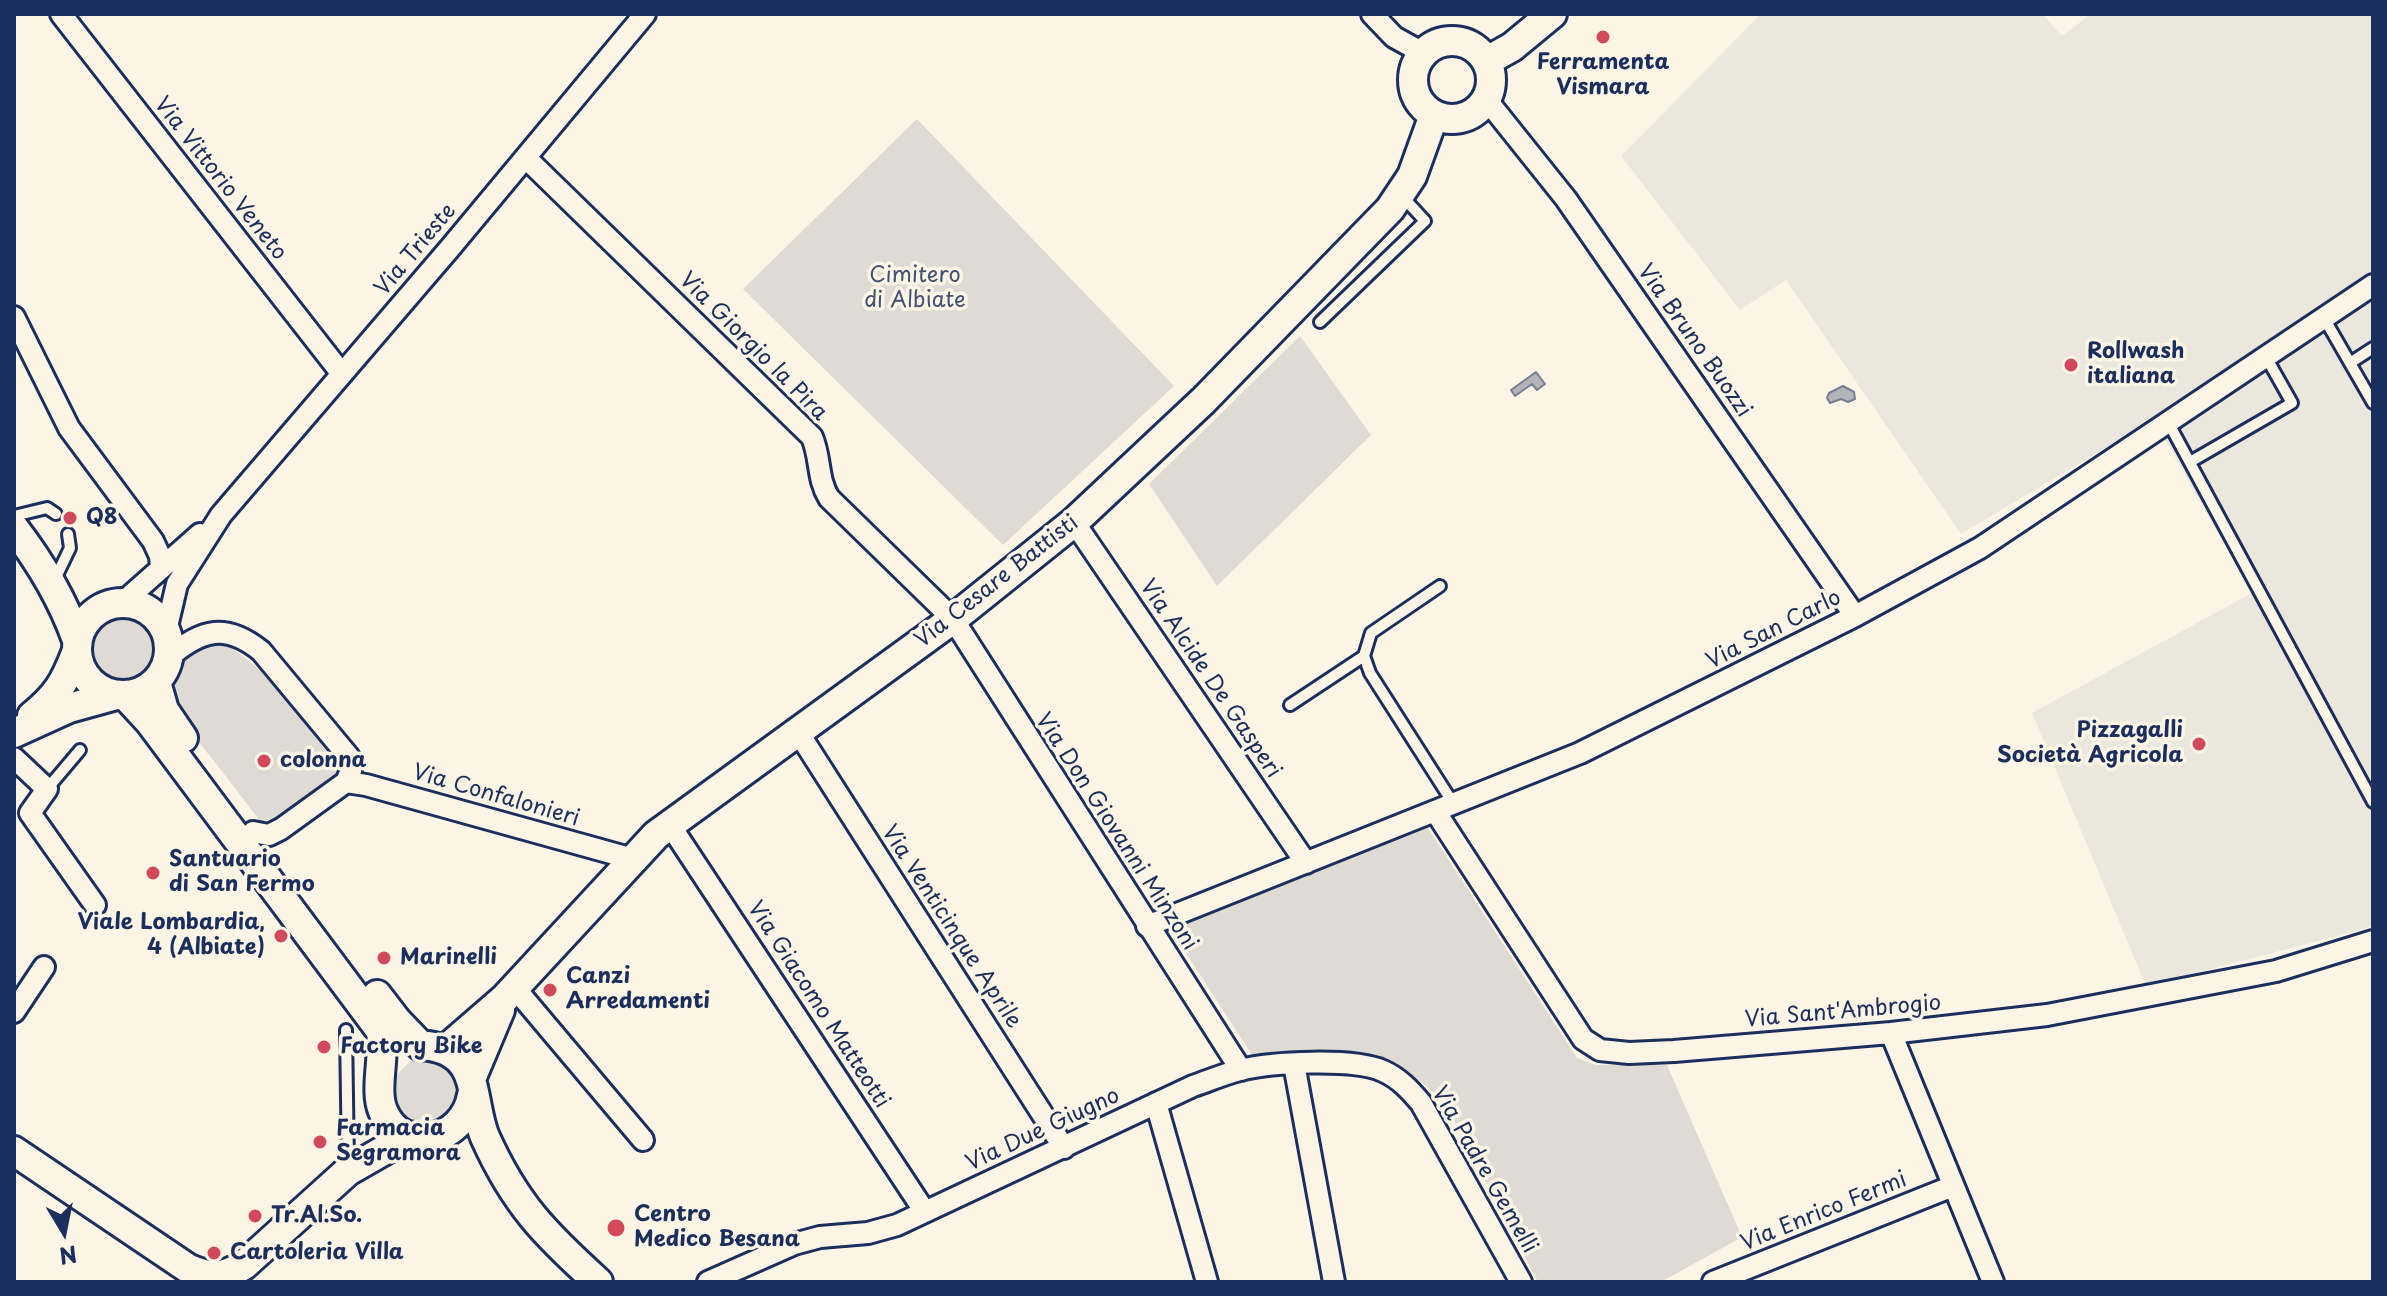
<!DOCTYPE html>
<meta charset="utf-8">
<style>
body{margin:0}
#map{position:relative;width:2387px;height:1296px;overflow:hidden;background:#fcf5e5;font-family:"Playpen Sans",sans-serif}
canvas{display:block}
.frame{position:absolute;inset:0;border:16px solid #1b2f5e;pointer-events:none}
.north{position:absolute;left:24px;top:1192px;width:80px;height:80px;-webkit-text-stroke:6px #fcf5e5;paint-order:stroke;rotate:170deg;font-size:22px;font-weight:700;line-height:32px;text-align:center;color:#1b2f5e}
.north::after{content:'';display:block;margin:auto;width:28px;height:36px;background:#1b2f5e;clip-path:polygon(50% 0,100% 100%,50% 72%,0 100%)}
</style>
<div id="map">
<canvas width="2387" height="1296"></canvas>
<div class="frame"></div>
<div class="north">N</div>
</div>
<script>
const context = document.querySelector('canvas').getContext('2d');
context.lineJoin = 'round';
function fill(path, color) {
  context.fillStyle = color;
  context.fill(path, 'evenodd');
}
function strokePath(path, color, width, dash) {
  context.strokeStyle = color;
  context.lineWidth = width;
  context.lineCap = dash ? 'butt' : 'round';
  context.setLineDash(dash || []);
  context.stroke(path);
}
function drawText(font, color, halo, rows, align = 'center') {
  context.font = font + ' "Playpen Sans",sans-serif';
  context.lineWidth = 7;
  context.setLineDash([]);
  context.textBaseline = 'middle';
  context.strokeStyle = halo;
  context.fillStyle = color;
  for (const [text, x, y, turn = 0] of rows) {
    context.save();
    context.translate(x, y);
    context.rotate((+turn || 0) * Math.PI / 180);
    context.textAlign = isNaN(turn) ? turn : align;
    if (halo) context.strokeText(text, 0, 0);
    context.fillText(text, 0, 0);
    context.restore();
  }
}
fill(new Path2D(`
 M1761 14H2042L2062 36 2091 14H2373V925L2364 929 2146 986 2032 713 2252 593 2165 439 2149 422 1961 534 1786 280 1740 310 1621 156Z`), '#ece7dc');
fill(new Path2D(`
 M917 119 1174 386 1003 545 743 289Z
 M1300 336 1371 435 1217 586 1149 484Z
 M88 650a34 34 0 1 1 68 0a34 34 0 1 1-68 0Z
 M223 641 258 668 338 760 336 775 276 820 260 821C241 796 222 771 202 746 194 735 181 723 175 711 159 675 188 645 223 641Z
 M1428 828 1577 1058 1596 1065H1667L1742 1237 1661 1282H1538L1452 1117 1434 1093 1409 1072 1377 1056 1252 1055 1171 930Z
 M425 1057C457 1070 462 1073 458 1108L431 1127C423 1125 413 1125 406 1120 376 1101 395 1062 425 1057Z`), '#dfdbd4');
const water = new Path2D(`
 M1536 372 1545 384 1537 390 1532 384 1515 396 1511 390Z
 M1843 386 1854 392 1855 399 1848 402 1841 399 1830 403 1827 398 1829 393Z`);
fill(water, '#b2b4b8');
strokePath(water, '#767f94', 2);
const lane = new Path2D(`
 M2324 318 2373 403
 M1320 322 1425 221 1401 195
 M2350 363 2373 348
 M2168 422 2373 802
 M2190 462 2292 403 2266 357
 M14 516 47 508 56 514
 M57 575 70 548 68 534
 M1440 586 1371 633 1364 656 1370 673 1453 803
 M1290 705 1364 656
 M47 789 80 750
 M346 1030 348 1165`);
const street = new Path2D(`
 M61 14 342 374
 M1372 14 1394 37 1423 53
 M1486 99 1566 199 1855 616
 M526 158 812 437C821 458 817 479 829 498L953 619 1241 1070
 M14 317 69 428 153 541 160 556 161 568
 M1074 522 1306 863
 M122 603 200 534
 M166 631 177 584 221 515 450 248 645 14
 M169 657C202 629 226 623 261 651L349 757 351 771 346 782 281 829 269 835 253 832
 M798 732 1064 1148
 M14 758 47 789 30 813 95 905
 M346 782 366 785 633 859
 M1435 811 1583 1039 1600 1050 1629 1053 1674 1051 1891 1033 2047 1015 2276 971 2373 941
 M670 825 925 1212
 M1147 926 1580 753 1855 616 1980 548 2373 285
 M514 987 643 1140
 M14 1012 44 967
 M1891 1033 1993 1282
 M1294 1064 1334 1282
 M1156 1103 1207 1282
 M708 1282 794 1244 820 1237 868 1233 897 1225 1193 1086C1208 1081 1224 1074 1240 1070 1272 1062 1354 1058 1383 1071 1399 1078 1410 1090 1421 1103L1521 1282
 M1713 1282 1953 1186`);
const secondary = new Path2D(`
 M1413 80a39 39 0 1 1 78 0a39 39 0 1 1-78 0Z
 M1487 61 1512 47 1552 14
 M14 528C41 563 62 598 77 640
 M77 649a46 46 0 1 1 92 0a46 46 0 1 1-92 0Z
 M156 682 164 710 183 738
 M125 695 150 722 381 1031C385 1058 374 1090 383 1111 402 1157 464 1142 472 1095
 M32 716C57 696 65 682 76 653
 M14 733 69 708 116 695
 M377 995 397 1021 421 1046
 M429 1046C443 1048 457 1054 465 1067 476 1083 476 1117 485 1137 515 1204 545 1234 598 1282
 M445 1050 505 998 656 835 953 619 1074 522 1204 400 1390 209 1412 176 1434 115
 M471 1079 500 1010
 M14 1151 189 1269C213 1279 223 1278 244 1265L348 1171 409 1136`);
strokePath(lane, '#1b2f5e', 16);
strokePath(street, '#1b2f5e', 26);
strokePath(secondary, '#1b2f5e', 34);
strokePath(lane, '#fcf5e5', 10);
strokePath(street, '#fcf5e5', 20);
strokePath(secondary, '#fcf5e5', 28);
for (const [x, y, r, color] of [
 [1603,37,8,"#d1495b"],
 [2071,365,8,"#d1495b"],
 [70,518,8,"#d1495b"],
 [2199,744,8,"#d1495b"],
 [264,761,8,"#d1495b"],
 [153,873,8,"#d1495b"],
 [281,936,8,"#d1495b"],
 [384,958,8,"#d1495b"],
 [550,990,8,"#d1495b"],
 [324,1047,8,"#d1495b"],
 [320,1142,8,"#d1495b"],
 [255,1216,8,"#d1495b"],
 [616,1228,10,"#d1495b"],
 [214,1253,8,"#d1495b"]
]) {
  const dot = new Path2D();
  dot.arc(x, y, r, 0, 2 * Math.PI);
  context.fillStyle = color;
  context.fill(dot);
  strokePath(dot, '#fcf5e5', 3);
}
drawText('bold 22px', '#1b2f5e', '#fcf5e5', [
 ["Ferramenta",1603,63,"center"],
 ["Vismara",1603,88,"center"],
 ["Rollwash",2087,352],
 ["italiana",2087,377],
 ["Q8",86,518],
 ["Pizzagalli",2183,731,"right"],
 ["Società Agricola",2183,756,"right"],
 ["colonna",280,761],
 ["Santuario",169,860],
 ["di San Fermo",169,885],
 ["Viale Lombardia,",265,923,"right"],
 ["4 (Albiate)",265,948,"right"],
 ["Marinelli",400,958],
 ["Canzi",566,977],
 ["Arredamenti",566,1002],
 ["Factory Bike",340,1047],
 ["Farmacia",336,1129],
 ["Segramora",336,1154],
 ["Centro",634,1215],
 ["Medico Besana",634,1240],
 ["Tr.Al.So.",271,1216],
 ["Cartoleria Villa",230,1253]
], 'left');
drawText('22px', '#1b2f5e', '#fcf5e5', [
 ["Via Vittorio Veneto",220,179,52],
 ["Via Trieste",416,250,-50],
 ["Via Bruno Buozzi",1694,341,55],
 ["Via Giorgio la Pira",753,347,45],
 ["Via Cesare Battisti",997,582,-38],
 ["Via San Carlo",1774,630,-27],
 ["Via Alcide De Gasperi",1210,679,56],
 ["Via Confalonieri",496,796,16],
 ["Via Don Giovanni Minzoni",1116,832,57],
 ["Via Venticinque Aprile",951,927,57],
 ["Via Giacomo Matteotti",818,1005,57],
 ["Via Sant'Ambrogio",1843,1012,-5],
 ["Via Due Giugno",1043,1130,-25],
 ["Via Padre Gemelli",1484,1170,60],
 ["Via Enrico Fermi",1824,1212,-22]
]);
drawText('22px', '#425176', '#fcf5e5', [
 ["Cimitero",915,276],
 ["di Albiate",915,301]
]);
</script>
